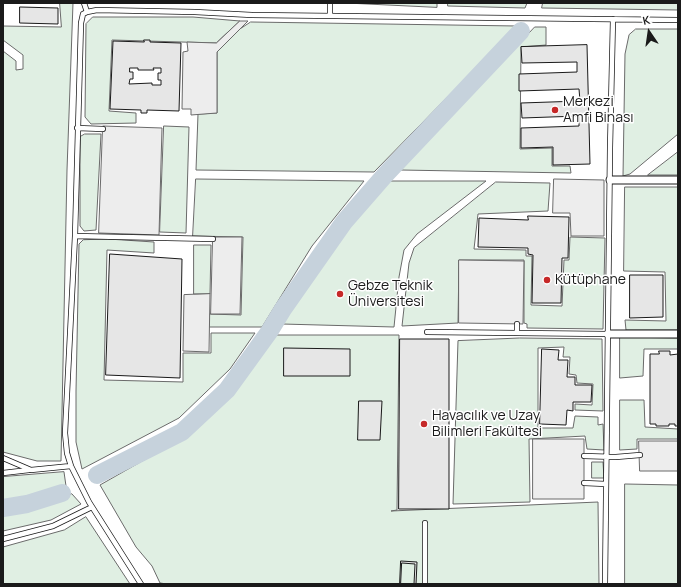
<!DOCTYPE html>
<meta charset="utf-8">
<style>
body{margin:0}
#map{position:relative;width:681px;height:587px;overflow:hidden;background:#fff;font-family:Manrope,sans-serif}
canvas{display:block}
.frame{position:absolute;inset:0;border:4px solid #1a1a1a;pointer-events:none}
.north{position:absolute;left:629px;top:12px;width:40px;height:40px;-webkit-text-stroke:3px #fff;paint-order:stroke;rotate:347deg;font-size:11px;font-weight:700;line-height:16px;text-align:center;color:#1a1a1a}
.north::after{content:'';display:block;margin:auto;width:14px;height:18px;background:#1a1a1a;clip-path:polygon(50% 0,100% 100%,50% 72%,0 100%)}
</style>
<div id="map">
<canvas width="681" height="587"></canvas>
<div class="frame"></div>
<div class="north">K</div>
</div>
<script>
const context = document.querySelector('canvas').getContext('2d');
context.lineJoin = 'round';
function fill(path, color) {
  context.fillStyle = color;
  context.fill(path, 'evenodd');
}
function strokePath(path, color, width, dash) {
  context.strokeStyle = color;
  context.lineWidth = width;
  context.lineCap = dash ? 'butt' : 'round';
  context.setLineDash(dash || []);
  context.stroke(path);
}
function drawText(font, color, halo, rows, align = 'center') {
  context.font = font + ' Manrope,sans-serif';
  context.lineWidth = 3;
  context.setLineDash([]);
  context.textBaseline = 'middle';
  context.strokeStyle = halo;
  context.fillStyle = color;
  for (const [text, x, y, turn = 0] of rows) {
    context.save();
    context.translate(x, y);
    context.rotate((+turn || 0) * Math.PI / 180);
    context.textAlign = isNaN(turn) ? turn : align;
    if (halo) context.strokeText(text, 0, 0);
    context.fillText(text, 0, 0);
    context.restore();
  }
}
const green = new Path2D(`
 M60 3H73L67 170 61 461H37L3 452V51L16 61V70L23 69V55L3 40V26L61 27Z
 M347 3H437V7Z
 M448 3H527L525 8 448 6Z
 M543 3H678V10L542 8Z
 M93 17H193L240 21 216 43 112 40 109 111 136 113V123L91 124 85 117 86 24Z
 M251 22 517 26 374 172 196 170 198 114 217 113V52L240 29Z
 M535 27H546V45L521 47 520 149 552 148V166H570L571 173 400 170Z
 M636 29H678V134L630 174 623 176 625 54 629 35Z
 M164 126 189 127 186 233 160 232Z
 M85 134H101L96 230 84 231 80 226V137Z
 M678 152V175H648Z
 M196 179 364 181 312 246 262 327H209V314L241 315 243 237 193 236Z
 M386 181H486L417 234 404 250 399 277 394 327 282 324 348 226Z
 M496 182 550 183 548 211 478 214 474 249 526 250V256H532L531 305 562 306 564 260H569L570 237 605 238 603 329 527 328V324L524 323V260H459L458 323 402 326 409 263 414 248Z
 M625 187H678V330H626L625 320 666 321 665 272 624 271Z
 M108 239 154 242V253L107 250 104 380 183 382V353H211V333H255L230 369 179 418 82 469 76 442V391L79 244 83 240Z
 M194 245H211L210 294H194Z
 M274 335H399L397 510 391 511 598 502 599 584H167L160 583 152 566 136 547 100 485 188 435 234 388Z
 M620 337 678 338V349H644L643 376 620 378Z
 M520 338 602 339 603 411 575 410V404L592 405 593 384 577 383 576 375 569 374 570 357H563L564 347 538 348V428H573L575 416 598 417V425L603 424 604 450 587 449 585 436 529 439 530 502 453 504 458 341Z
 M620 400H644L645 427 678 429V439H637V449L620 450Z
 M592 462H603L604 478H592Z
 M64 472 66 486 27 499 3 502V477Z
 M625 484 678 485V584H625Z
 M72 494 81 504 51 520 3 531V511L49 504Z
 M86 517 130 584H3V547L64 530Z`);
fill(green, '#e0efe3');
strokePath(green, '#6a6a6a', 1);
const parking = new Path2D(`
 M240 21H248L217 52V113L191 115V109H182L183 52 188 51 187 42 216 43Z
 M103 126 162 128 159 235 99 233Z
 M554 179 604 180V236H571L570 213H553Z
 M213 237H242L240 314H211Z
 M459 260 524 261 523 324 459 323Z
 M210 294 209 352 183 351 184 295Z
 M533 439H584V499H533Z
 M639 441H678V471H640Z`);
fill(parking, '#ededed');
strokePath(parking, '#6a6a6a', 1);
strokePath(new Path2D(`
 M97 475 182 432 227 390 269 332 283 309 344 222 385 175 521 31
 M3 508 27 504 62 493`), '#c6d2dc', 18);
const building = new Path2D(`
 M20 7 58 8V24L20 23Z
 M144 40H150V42L181 43 179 111 147 110V113H141V110L110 109 113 41 144 42ZM130 68H138V70H154L153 68H161V73H158V80H161V85H152V83L129 84 130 79H133V72H130Z
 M587 45 590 164 553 165V147L521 148V128L579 126V116L522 118 521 103 580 101 579 89 519 91V74L577 72V62L522 63 521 47Z
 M528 216 569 217 568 258H562L561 303H532L533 255 528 254V248L478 247 479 218 528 220Z
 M110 254 182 259 180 378 106 375Z
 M630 275H663V317L630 318Z
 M400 339H449V509H399Z
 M284 348 350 349V376H284Z
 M542 349 559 350 558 360H568L567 377H575V385H592L591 402H573V411L567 410 566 425 540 424Z
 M659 351H670V355L678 354V426H675V424H669V426H656V424H650V354H659Z
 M359 401H382L380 440H358Z
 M401 561 417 562 416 584H400Z
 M402 563 415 564 414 584H401Z`);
fill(building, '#e6e6e6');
strokePath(building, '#1a1a1a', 1);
const service = new Path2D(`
 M84 3 87 12
 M330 3V15
 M77 128 103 129
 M75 236 213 239
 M427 332 608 334
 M517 332V324
 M584 456 616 457 640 455
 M3 458 31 470 71 466
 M3 473 29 470
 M584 483 606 484
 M425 523V584
 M3 539 53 526 92 507
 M141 584 89 502 71 466 67 453 65 433 75 236 81 23 83 14 87 12 97 10 195 12 252 15 678 20
 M605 584 610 148 613 19`);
const pedestrian = new Path2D(`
 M610 180H678
 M608 334H678`);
strokePath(service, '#1a1a1a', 6);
strokePath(pedestrian, '#1a1a1a', 9);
strokePath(service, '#fff', 4.5);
strokePath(pedestrian, '#fff', 7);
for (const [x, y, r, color] of [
 [555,110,4,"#c62828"],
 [547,280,4,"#c62828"],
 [340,294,4,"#c62828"],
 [424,424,4,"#c62828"]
]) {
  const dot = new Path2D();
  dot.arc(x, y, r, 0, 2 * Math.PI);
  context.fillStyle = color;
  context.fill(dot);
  strokePath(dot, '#fff', 1.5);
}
drawText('14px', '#1a1a1a', '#fff', [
 ["Merkezi",563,102],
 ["Amfi Binası",563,118],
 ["Kütüphane",555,280],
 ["Gebze Teknik",348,286],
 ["Üniversitesi",348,302],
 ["Havacılık ve Uzay",432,416],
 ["Bilimleri Fakültesi",432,432]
], 'left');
</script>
